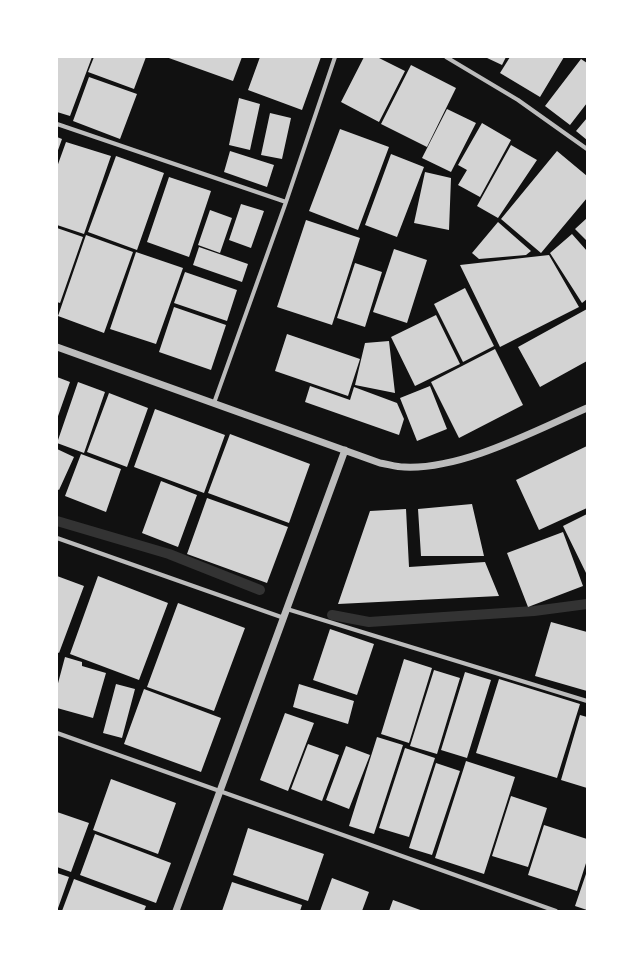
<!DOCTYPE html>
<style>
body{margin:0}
#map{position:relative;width:644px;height:968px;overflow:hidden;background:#111;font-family:"Alegreya Sans",sans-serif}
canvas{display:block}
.frame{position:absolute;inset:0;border:58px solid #fff;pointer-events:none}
</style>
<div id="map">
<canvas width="644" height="968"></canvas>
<div class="frame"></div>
</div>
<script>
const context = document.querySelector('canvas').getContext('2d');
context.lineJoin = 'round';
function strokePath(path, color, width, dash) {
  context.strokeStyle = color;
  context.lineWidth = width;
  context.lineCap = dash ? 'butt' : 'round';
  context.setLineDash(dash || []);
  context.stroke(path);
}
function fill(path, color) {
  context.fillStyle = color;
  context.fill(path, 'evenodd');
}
strokePath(new Path2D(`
 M57 521 169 554 260 590
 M332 615 369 622 534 611 587 604`), '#333', 10);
fill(new Path2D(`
 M57 57H92L70 116 57 112Z
 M94 57H146L134 89 88 72Z
 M166 57H242L233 81Z
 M260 57H321L302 110 248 90Z
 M364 57H377L405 71 379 122 341 102Z
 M485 57H506L502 65Z
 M510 57H564L540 97 500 73Z
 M581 59 587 63V103L570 125 545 106Z
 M411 65 456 88 427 147 381 124Z
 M89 77 137 94 120 139 73 121Z
 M239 98 260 104 250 150 229 145Z
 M447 109 476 123 451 172 422 158Z
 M270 113 291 118 282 159 261 155Z
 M587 118V140L576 131Z
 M482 123 511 140 480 197 458 185 467 170 458 165Z
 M340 129 389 147 358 230 309 211Z
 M57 137 62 139 57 153Z
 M66 142 111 156 84 234 57 225V167Z
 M511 145 537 160 498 218 477 206Z
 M230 151 274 165 267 187 224 172Z
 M557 151 587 176V198L541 253 501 219Z
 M391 154 424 167 397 237 365 225Z
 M116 156 164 173 137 250 88 232Z
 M425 172 451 178 449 230 414 223Z
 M169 177 211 191 189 257 147 242Z
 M241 204 264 211 251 248 229 240Z
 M210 210 232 218 220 253 198 245Z
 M587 218V241L575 229Z
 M306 220 360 238 332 325 277 307Z
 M498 222 531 251 526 255 479 259 472 253Z
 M57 228 83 237 60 303 57 302Z
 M572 234 587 251V299L582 303 550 253Z
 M86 235 133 252 104 333 58 316Z
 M199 247 248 264 242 282 193 265Z
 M394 249 427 260 407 323 373 312Z
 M136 252 183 268 156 344 110 329Z
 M549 255 579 307 500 347 460 265Z
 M355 263 382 272 365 327 337 318Z
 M185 272 237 290 227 321 174 303Z
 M465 288 494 346 463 362 434 304Z
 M174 307 226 325 211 370 159 352Z
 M587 309V361L540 387 518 347Z
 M436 315 460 364 415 386 391 337Z
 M287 334 360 359 348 396 275 371Z
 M389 341 395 393 355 385 365 343Z
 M495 349 523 405 459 438 431 382Z
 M57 377 70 382 57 419Z
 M78 382 105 392 84 453 57 443Z
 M310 386 350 400 354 387 397 403 404 419 399 435 305 402Z
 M430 386 447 429 417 441 400 398Z
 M109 393 148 408 127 467 87 452Z
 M155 409 225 435 204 493 134 467Z
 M230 434 310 464 289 523 208 493Z
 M587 446V508L539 530 516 480Z
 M57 449 74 457 59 490 57 489Z
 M81 454 121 469 106 512 65 496Z
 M161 481 197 495 178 547 142 533Z
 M207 498 288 527 267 583 187 554Z
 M472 504 484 556H421L418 509Z
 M406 509 409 567 485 562 499 596 338 604 370 511Z
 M587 514V575L563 526Z
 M563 532 583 586 528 607 507 553Z
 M57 576 84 586 59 653 57 652Z
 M98 576 168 603 139 680 70 654Z
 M178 603 245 628 214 711 147 687Z
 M551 622 587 632V691L535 676Z
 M330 629 374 644 357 695 313 680Z
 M65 657 82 662V666L106 673 93 718 57 708V687Z
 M404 659 432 668 409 743 381 734Z
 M434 670 460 678 437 754 410 746Z
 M465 672 491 680 467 758 441 750Z
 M499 679 580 704 557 778 476 753Z
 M116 684 135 689 122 738 103 733Z
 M299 684 354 701 348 724 293 707Z
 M144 689 221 718 201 772 124 744Z
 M285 713 314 723 288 791 260 780Z
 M580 715 587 717V788L561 780Z
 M377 737 403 745 374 834 349 826Z
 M308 744 339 755 322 801 291 789Z
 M346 746 370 755 349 809 326 800Z
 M405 748 435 758 409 837 379 828Z
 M466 761 515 777 484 874 435 858Z
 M436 763 460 771 432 855 409 848Z
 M111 779 176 803 158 854 93 830Z
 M511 796 547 808 528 867 492 856Z
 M57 812 89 823 71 872 57 867Z
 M544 825 587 839V860L577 891 528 875Z
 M248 828 324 854 308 901 233 875Z
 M95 834 171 863 156 903 80 875Z
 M587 871V910L575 906Z
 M57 873 69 877 57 911Z
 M332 878 369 892 362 911H320Z
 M74 879 146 906 144 911H62Z
 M232 882 302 905 300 911H222Z
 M393 900 423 911H389Z`), '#d3d3d3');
strokePath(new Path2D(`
 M446 57 518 100 587 149
 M57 124 286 202
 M214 403 286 202 335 57
 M57 538 284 618
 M287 609 587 701
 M57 733 556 911`), '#bcbcbc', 4);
strokePath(new Path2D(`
 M57 347 380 463C388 464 396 467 404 467 462 470 534 431 587 408
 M176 911 345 450`), '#bcbcbc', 7);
</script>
